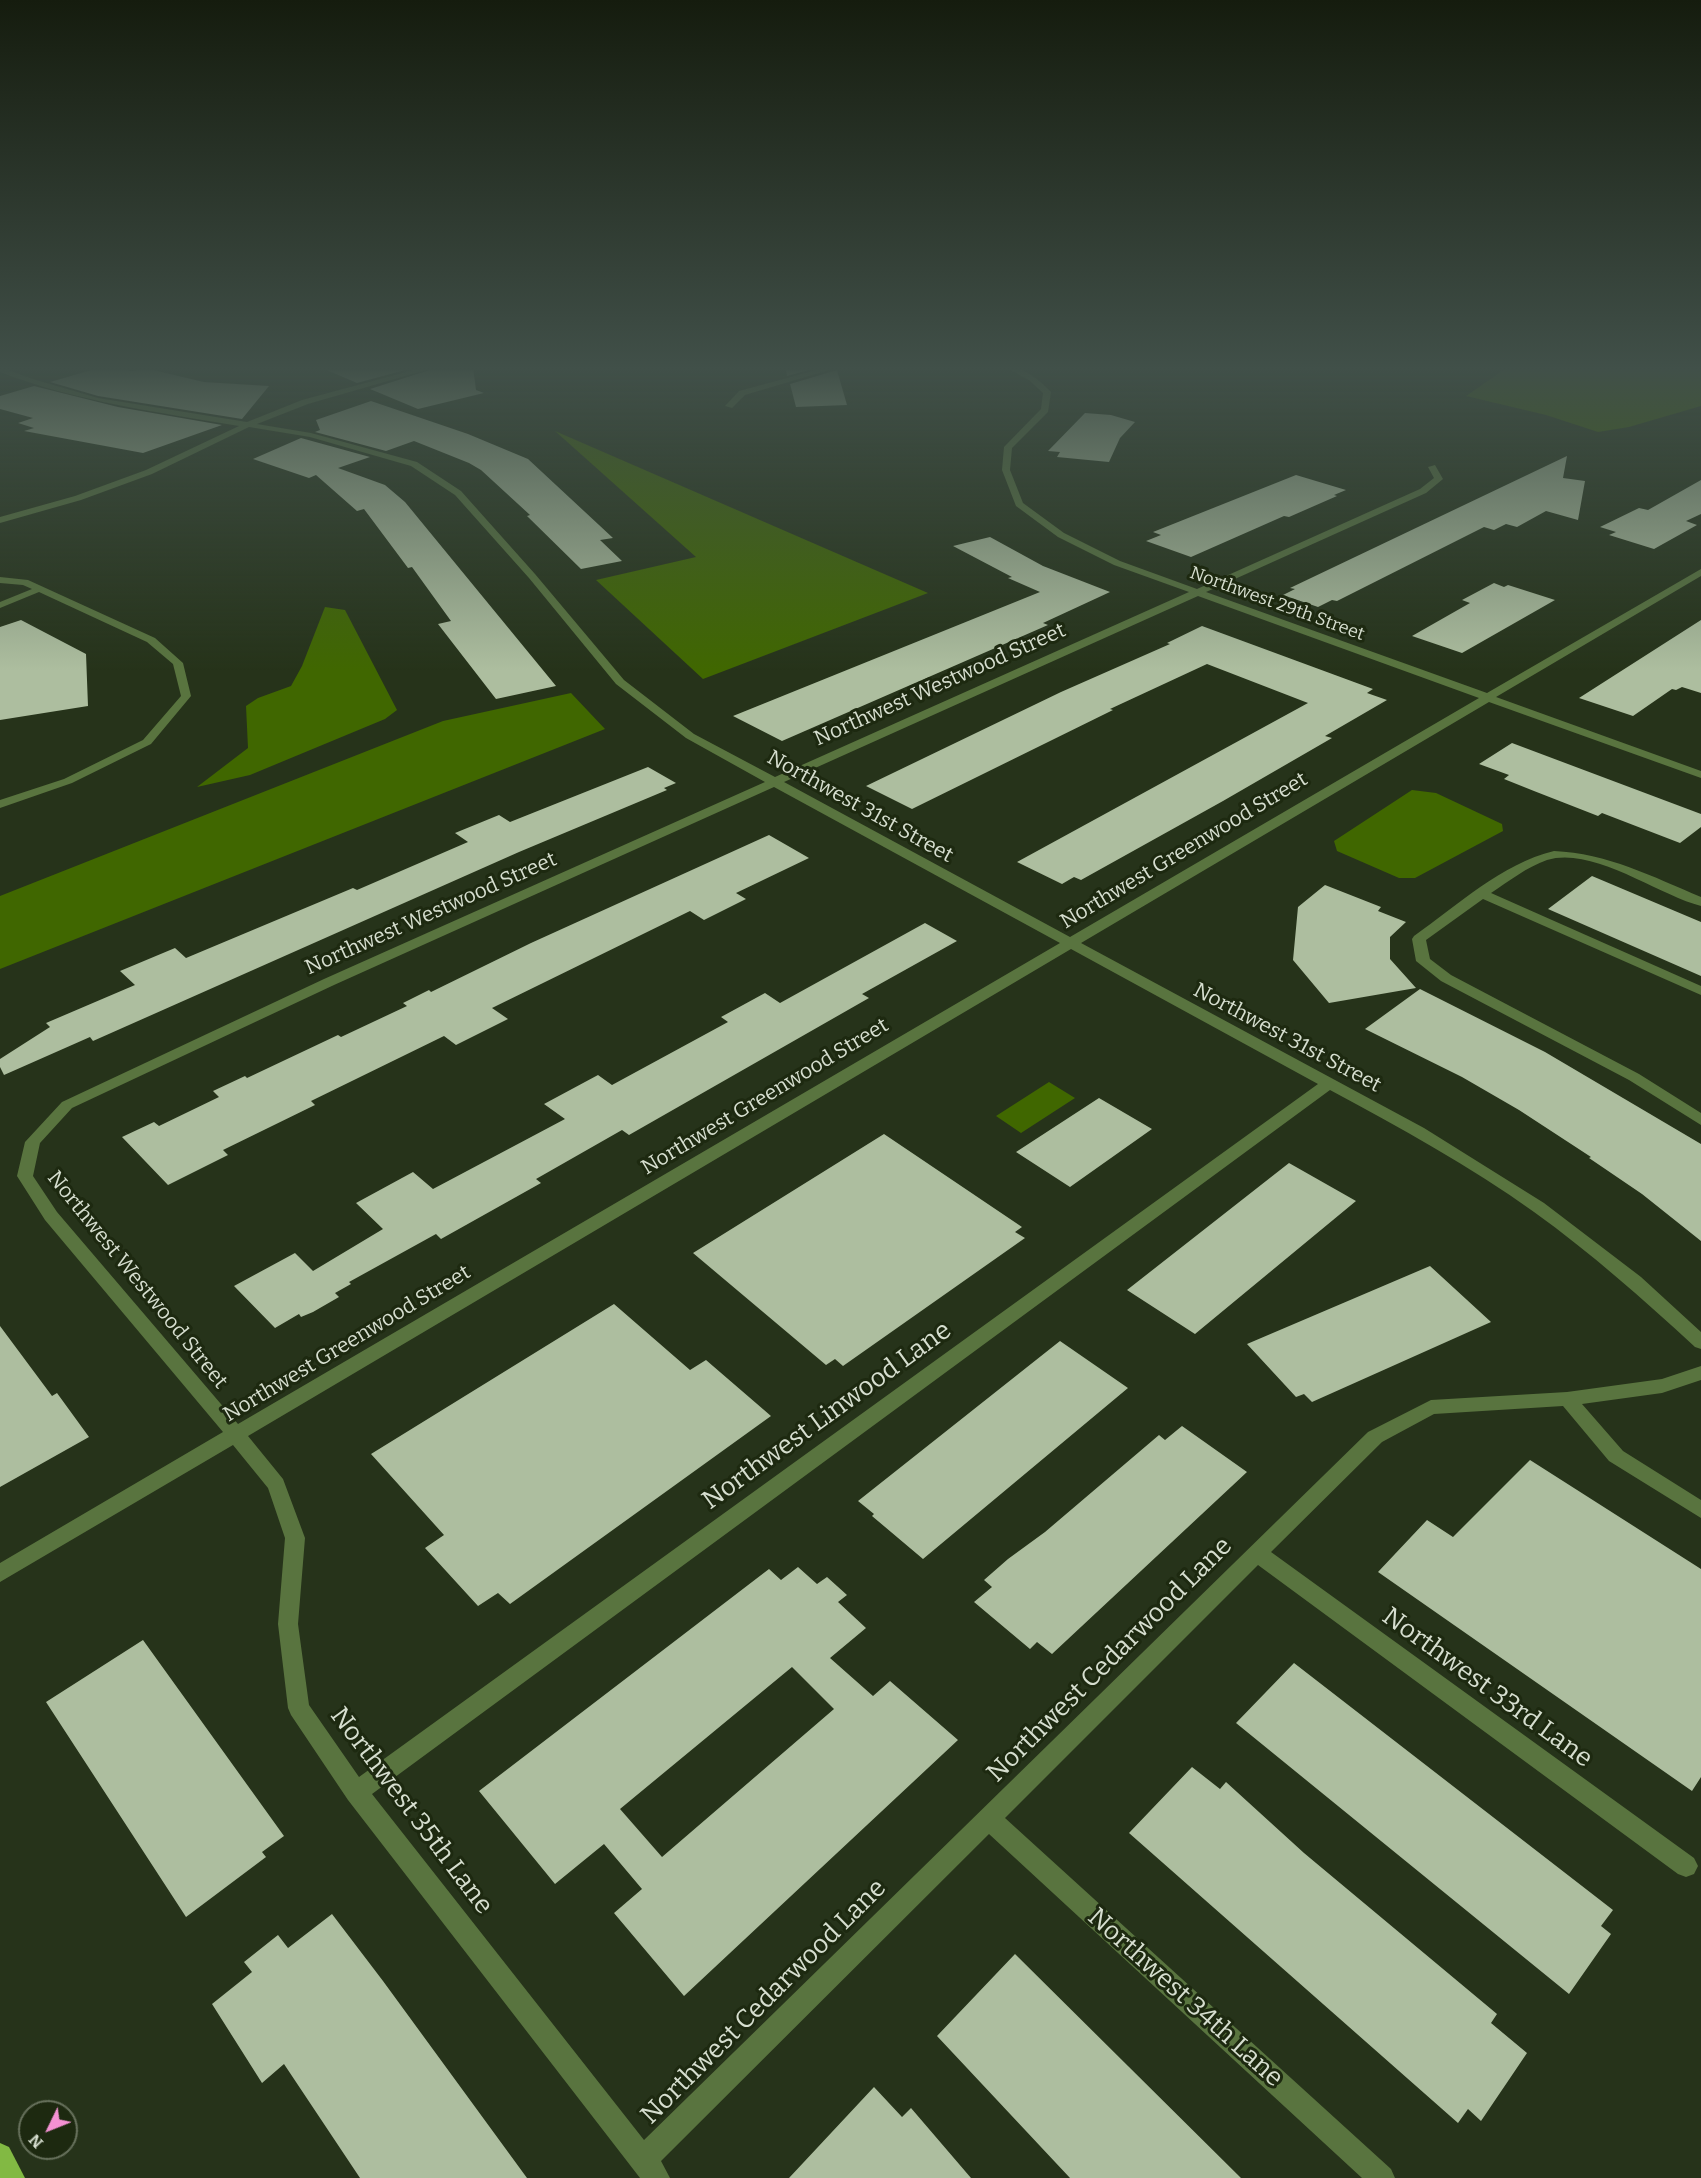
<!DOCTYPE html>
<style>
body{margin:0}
#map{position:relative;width:1701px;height:2178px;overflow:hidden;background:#26331a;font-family:Bitter,serif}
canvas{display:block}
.north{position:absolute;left:18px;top:2100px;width:60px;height:60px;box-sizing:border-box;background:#1d2910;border:2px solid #67715c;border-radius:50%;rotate:227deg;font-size:16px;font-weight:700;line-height:24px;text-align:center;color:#d6decf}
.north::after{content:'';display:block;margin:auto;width:21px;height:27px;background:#f491d3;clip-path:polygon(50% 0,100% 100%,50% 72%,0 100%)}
</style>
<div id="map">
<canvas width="1701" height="2178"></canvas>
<div class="north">N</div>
</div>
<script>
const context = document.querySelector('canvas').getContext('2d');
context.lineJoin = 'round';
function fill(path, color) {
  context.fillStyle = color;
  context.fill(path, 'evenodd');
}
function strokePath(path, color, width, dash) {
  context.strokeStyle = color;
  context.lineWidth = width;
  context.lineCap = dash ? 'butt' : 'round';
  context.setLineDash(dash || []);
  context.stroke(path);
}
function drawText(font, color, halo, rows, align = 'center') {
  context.font = font + ' Bitter,serif';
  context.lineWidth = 6;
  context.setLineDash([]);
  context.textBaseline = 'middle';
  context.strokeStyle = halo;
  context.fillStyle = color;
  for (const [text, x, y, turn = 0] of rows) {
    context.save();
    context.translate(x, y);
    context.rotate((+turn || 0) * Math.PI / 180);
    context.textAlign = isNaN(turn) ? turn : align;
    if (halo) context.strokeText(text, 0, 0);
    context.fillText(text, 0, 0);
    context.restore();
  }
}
fill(new Path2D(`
 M1509 366H1701V406L1629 427 1598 432 1546 415 1466 396Z
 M555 431 928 593 703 679 596 580 696 557Z
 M325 607 345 610 397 710 385 719 250 775 197 787 248 748 246 706 258 698 291 686 302 666Z
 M571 693 605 729 0 969V896L443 721Z
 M1412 790 1436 793 1502 824 1503 831 1415 878H1399L1337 851 1334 841Z
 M1049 1082 1075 1098 1021 1133 996 1116Z`), '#406700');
fill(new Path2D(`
 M105 366 132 371 149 369 204 382 269 386 242 419 98 396 50 382Z
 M317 366H420L357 383Z
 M442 366H473L476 390 484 393 418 409 370 389Z
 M785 366H823L787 376Z
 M837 370 847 405 796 407 790 384Z
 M34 386 118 407 222 425 143 453 24 431 34 428 18 423 33 418 0 409V396Z
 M371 401 468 434 528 459 613 538 600 540 622 561 581 569 527 516 530 515 481 470 469 463 414 441 386 451 315 432 320 430 316 420Z
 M1085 413 1111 415 1135 422 1120 438 1109 462 1057 457 1060 452 1048 451Z
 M301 438 370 457 338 468 385 485 405 502 556 686 496 699 438 624 451 621 412 567 408 568 364 509 357 511 316 475 309 478 253 459Z
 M1567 456 1563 478 1585 481 1578 520 1546 511 1517 527 1506 524 1494 530 1484 527 1337 601 1332 600 1318 607 1283 595 1295 589 1290 588Z
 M1296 475 1346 490 1334 495 1337 496 1289 517 1284 516 1191 557 1146 541 1161 535 1153 532Z
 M1701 480V514L1686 521 1697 525 1654 549 1609 535 1616 532 1600 527 1639 508 1648 510Z
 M990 537 1043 566 1110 592 1043 623 1048 625 782 741 733 716 1040 592 1008 578 1012 577 953 546Z
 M1494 583 1504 587 1508 585 1555 600 1462 653 1412 636 1470 603 1462 600Z
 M21 620 86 654 88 706 0 720V627Z
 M1701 620V693L1682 687 1676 690 1672 689 1633 716 1579 698Z
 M1202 626 1373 689 1367 693 1387 700 1325 736 1332 738 1223 801 1081 880 1074 877 1062 884 1017 862 1308 703 1207 664 1110 709 1113 710 912 809 866 786 1061 692 1170 644 1167 643Z
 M1512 743 1701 814V827L1680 843 1602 813 1598 816 1534 791 1504 779 1509 775 1479 764Z
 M648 767 676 783 664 788 667 790 519 852 93 1041 90 1037 4 1075 0 1067V1059L50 1027 46 1023 135 985 120 971 175 948 186 958 353 888 357 890 468 842 455 833 499 815 510 822Z
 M769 835 809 858 736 893 746 899 704 920 690 911 492 1008 508 1019 456 1045 444 1036 311 1101 315 1105 223 1150 228 1155 168 1185 122 1137 154 1122 159 1126 219 1097 213 1091 245 1076 247 1078 338 1035 341 1037 407 1006 403 1003 429 990 431 992 531 943Z
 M1592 876 1701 922V976L1548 909Z
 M1325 885 1381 907 1378 911 1406 922 1390 937V959L1416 988 1329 1003 1293 960 1298 907Z
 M925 923 957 941 862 994 869 998 629 1135 622 1130 536 1179 541 1183 441 1239 436 1234 349 1282 351 1284 335 1293 339 1297 313 1312 301 1317 299 1314 275 1328 234 1286 295 1253 313 1271 383 1229 356 1203 413 1172 433 1189 565 1119 544 1104 598 1075 612 1085 728 1022 721 1017 765 993 780 1003Z
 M1420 989 1545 1052 1701 1144V1241L1642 1194 1589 1158 1591 1157 1519 1110 1462 1077 1365 1029Z
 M1099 1098 1152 1129 1070 1187 1016 1152Z
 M884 1134 1022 1227 1015 1232 1025 1238 843 1366 835 1359 826 1365 693 1253Z
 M1289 1163 1356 1201 1195 1334 1127 1290Z
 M1430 1266 1491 1322 1312 1402 1304 1394 1296 1397 1247 1344Z
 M614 1304 690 1370 706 1360 771 1416 510 1604 498 1593 478 1606 425 1548 444 1535 371 1454Z
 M0 1326 52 1396 57 1393 89 1437 0 1487Z
 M1060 1341 1128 1388 923 1559 872 1516 874 1514 858 1501Z
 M1182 1426 1247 1472 1052 1654 1037 1642 1030 1649 974 1602 992 1587 984 1580 1008 1559 1045 1532 1159 1435 1165 1440Z
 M1530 1460 1701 1569V1777L1692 1791 1378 1572 1427 1520 1453 1537Z
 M798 1567 817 1584 827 1577 847 1595 838 1602 866 1628 830 1658 873 1696 890 1681 958 1740 684 1996 614 1913 642 1889 604 1844 555 1884 479 1791 769 1569 781 1580ZM792 1667 834 1709 662 1857 620 1809Z
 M143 1640 284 1836 262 1852 266 1857 186 1917 46 1702Z
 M1294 1663 1613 1910 1601 1926 1611 1934 1569 1994 1236 1723Z
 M1192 1767 1220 1789 1226 1782 1304 1853 1497 2014 1491 2023 1527 2053 1481 2121 1468 2109 1458 2123 1129 1833Z
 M332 1914 383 1981 527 2178H360L284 2064 262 2083 212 2004 252 1972 244 1962 278 1935 288 1948Z
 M1015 1954 1241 2178H1070L937 2036Z
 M874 2087 902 2117 911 2108 971 2178H789Z`), '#adbe9f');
strokePath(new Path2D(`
 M456 370 473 366`), '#5b6650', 2, [2, 1.5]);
fill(new Path2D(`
 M428 366H440L308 404 257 424 311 433 417 462 461 491 535 574 624 680 694 734 775 777 1189 592 1114 565 1058 537 1016 506 1002 470 1004 447 1041 409 1043 393 1030 381 1004 366C1022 366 1039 379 1051 392L1048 412 1012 448 1010 470 1023 503 1064 533 1120 561 1197 589 1420 489 1434 478 1428 467 1435 465 1443 479 1426 493 1206 592 1487 693 1701 569V576L1496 697 1701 771V778L1489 702 1081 943 1424 1128 1544 1203 1641 1277 1701 1332V1349L1695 1347C1643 1299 1591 1253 1534 1212 1470 1166 1399 1127 1330 1090L372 1794 644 2140 1368 1432 1431 1400 1567 1392 1662 1379 1701 1366V1380L1662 1393 1582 1404 1623 1451 1701 1500V1518L1609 1461 1563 1406 1434 1414 1382 1442 1271 1552 1694 1858 1698 1866 1694 1874 1686 1877 1678 1874 1258 1565 1005 1818 1391 2169 1395 2178H1362L989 1834 661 2161 670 2178H640L348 1800 291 1715 288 1708 278 1624 285 1538 268 1488 233 1445 0 1582V1563L223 1432 45 1220 17 1176 25 1142 62 1102 324 979 765 782 686 738 616 684 529 578 455 495 411 466 310 437 249 427 152 474 81 500 0 523V517L75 496 146 470 239 426C158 412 77 402 0 372V367L33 379 98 398 247 422 302 400ZM1198 596 1479 698 1070 937 784 782ZM774 787 1060 943 238 1424 57 1212 33 1176 40 1143 72 1108 334 985ZM1071 949 1318 1084 359 1777 309 1705 298 1624 305 1538 283 1479 248 1436Z
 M831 366H843L745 395 732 408 725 406 739 391Z
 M0 577 28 580 155 638 183 663 191 696 151 744 72 783 0 808V800L64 779 143 740 181 696 173 664 147 642 39 592 0 608V602L32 589 23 585 0 583Z
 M1554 851C1607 853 1653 877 1701 897V906C1658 895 1593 846 1547 860 1527 867 1509 881 1491 893L1701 986V995L1483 899 1426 940 1430 959 1451 975 1639 1074 1701 1113V1125L1629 1080 1441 981 1416 961 1412 939 1414 936C1458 905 1501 864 1554 851Z`), '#59743f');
fill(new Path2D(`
 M0 2143 9 2147 25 2178H0Z`), '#82b943');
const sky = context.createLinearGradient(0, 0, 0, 671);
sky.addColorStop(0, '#151c0e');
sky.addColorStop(0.55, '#415049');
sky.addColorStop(1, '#41504900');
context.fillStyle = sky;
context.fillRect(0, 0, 1701, 671);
drawText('18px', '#d6decf', '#1d2910', [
 ["Northwest 29th Street",1277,604,20]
]);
drawText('21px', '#d6decf', '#1d2910', [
 ["Northwest Westwood Street",940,685,-24],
 ["Northwest 31st Street",860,807,29],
 ["Northwest Greenwood Street",1184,851,-31],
 ["Northwest Westwood Street",431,914,-24],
 ["Northwest 31st Street",1287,1038,28],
 ["Northwest Greenwood Street",765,1097,-31],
 ["Northwest Westwood Street",137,1280,51],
 ["Northwest Greenwood Street",347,1344,-31]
]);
drawText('26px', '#d6decf', '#1d2910', [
 ["Northwest Linwood Lane",827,1416,-36],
 ["Northwest Cedarwood Lane",1110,1660,-45],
 ["Northwest 33rd Lane",1487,1688,36],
 ["Northwest 35th Lane",411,1811,53],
 ["Northwest 34th Lane",1185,1998,42],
 ["Northwest Cedarwood Lane",764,2002,-45]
]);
</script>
